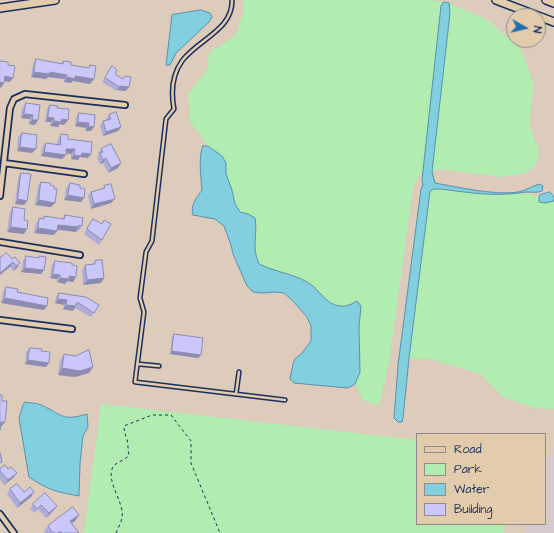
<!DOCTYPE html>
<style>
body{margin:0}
#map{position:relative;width:554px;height:533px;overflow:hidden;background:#ddcbbc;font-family:"Architects Daughter",sans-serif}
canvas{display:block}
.legend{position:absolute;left:416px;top:433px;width:130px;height:92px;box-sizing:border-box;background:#e2ccac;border:1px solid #928d8d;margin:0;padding:5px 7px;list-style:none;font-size:12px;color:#1b2f5e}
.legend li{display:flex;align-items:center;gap:8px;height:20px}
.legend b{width:20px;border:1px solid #928d8d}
.north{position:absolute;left:506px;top:8px;width:40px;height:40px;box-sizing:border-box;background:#e2ccac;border:1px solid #928d8d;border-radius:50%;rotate:98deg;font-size:11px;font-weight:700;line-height:16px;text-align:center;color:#1b2f5e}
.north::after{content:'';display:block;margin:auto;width:14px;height:18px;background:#1f6fb2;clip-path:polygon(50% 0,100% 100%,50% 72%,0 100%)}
</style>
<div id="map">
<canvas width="554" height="533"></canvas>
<ul class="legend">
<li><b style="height:5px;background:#e2ccac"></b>Road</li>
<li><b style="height:11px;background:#b1ecb1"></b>Park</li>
<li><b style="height:11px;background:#82d0df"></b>Water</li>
<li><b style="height:11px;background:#cac8fb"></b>Building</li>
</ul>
<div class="north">N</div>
</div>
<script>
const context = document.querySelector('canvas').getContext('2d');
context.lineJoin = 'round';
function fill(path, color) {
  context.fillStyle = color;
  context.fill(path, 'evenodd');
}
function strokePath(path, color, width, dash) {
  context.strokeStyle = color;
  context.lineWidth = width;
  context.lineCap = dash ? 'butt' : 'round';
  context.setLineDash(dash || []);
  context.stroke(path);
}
fill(new Path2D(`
 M545 455 554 456V533H525L526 524H545Z`), '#d7cacf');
fill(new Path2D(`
 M243 0H426L446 2 441 6 423 169 413 188 389 363 379 406 363 400 355 384 360 372 359 327 361 306 357 301C352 304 346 307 340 306 328 305 321 293 313 286 297 274 277 273 259 264 253 251 255 240 257 226L248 214 240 212 235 204 232 190 226 174V163L222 156 208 146 190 121 188 94 207 70 209 53 235 36 244 11Z
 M449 3 488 20 521 49 534 85 529 124 539 151 535 167 523 174 500 177 440 169 432 172 450 13Z
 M434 189 500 195 525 193 539 197V201L545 203 554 201V409L535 408 503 397 480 374 431 359 409 358 430 191Z
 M101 404 417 440V524H505L504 533H84Z`), '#b1ecb1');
const water = new Path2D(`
 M444 2 449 3 450 13 432 172 435 183C456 187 503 197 522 191 528 189 533 186 539 184L543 186 542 191C537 193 532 192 526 192 496 197 471 193 441 189H434L430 191 409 358 403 418 402 422H398L394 418 398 365 421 189 423 185 422 180 441 6Z
 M201 10 210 13 212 17 209 22 176 53 170 65H166L172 15Z
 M203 146H208L222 156 226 163V174L232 190 235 204 240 212 248 214 255 218C258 236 251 246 259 264 277 273 298 274 313 286 321 293 328 305 340 306 346 307 352 304 357 301L361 306 359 327 360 372 355 384 348 388 294 383 290 379 293 364 295 359 302 353 311 341V326L307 317 292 300 284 293 275 292 262 293 253 292 247 286 233 254 231 245 224 226 215 219 193 215C190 205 197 197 202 190 201 179 198 155 203 146Z
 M550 192 554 197V201L545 203 539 202V197L540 195Z
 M25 402C30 403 37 403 41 405 62 414 61 422 87 414L88 427 83 436 80 463 79 496C57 492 48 490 29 477L19 418 23 405Z`);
fill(water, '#82d0df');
strokePath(water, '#5990ab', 1);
const lane = new Path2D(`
 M232 0C233 30 197 40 182 61 172 75 171 93 174 109L166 119 152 241 146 252 140 298 144 312 135 382 285 400
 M138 364 159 366
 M236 394 239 372`);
const street = new Path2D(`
 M4 163 84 174
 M0 196 10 108 14 99 25 94 125 105
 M0 242 80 255
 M0 320 72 329
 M0 514 14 533`);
const primary = new Path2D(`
 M496 0 554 22
 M546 0 554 3
 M0 8 55 0`);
strokePath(lane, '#1b2f5e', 5.5);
strokePath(street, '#1b2f5e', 8);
strokePath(primary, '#1b2f5e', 10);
strokePath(new Path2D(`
 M116 533C118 528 121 523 122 518 125 504 107 483 112 469 114 462 125 461 129 455 128 450 128 444 127 439 125 434 124 431 124 426L152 415H171L191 441V463L220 533`), '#1b2f5e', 1, [3, 3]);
strokePath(lane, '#e2ccac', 2.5);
strokePath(street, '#e2ccac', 4.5);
strokePath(primary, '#e2ccac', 7);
fill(new Path2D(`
 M36 59 61 64 63 61 71 65 88 68 90 65V84L73 81 71 83 64 82V79L48 77 46 79 31 77 33 64Z
 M112 66 115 74 126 91 117 90V91L102 82Z
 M26 103 38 120 35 125 29 124V119L21 118 22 108Z
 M50 105 57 108 68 120 64 125 60 124 58 127 50 126 51 122H45L47 109Z
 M79 113 95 115 91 131H85L86 128 75 126 76 117Z
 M109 115 121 127 118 131 103 136 100 126 103 121 106 120V119Z
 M22 133 32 153 17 151 18 137Z
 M61 134 68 139 88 158 80 157 78 160 71 159V154L66 153 62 159 41 156 42 147 46 143 57 144 58 139Z
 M101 149 118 168 108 173 103 163 100 164 97 158 99 155 98 153Z
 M21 173 24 205 15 204 18 178Z
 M41 182 50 185 54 189 55 203 51 207 35 205 38 186Z
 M70 183 80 188 81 202 64 200 66 188Z
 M104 186 111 203 91 209 88 196 91 192 102 189Z
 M13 207 24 220V234L7 232 10 212Z
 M65 215 82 226 79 231 77 230 76 232 57 230 54 235 34 233 36 223 39 218 43 219 44 216 62 219Z
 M93 219 101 224 104 220 102 240 99 245 84 234Z
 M26 256 38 258 39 256 41 274 21 272 23 261Z
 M12 259 17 268 13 271 10 267Z
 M55 261 72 265 76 277 73 282 67 281 65 284 57 282V279L50 278 52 265Z
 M95 261 104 278 101 283 83 285 82 270 85 265H92Z
 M6 287 17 292 44 310 1 303 3 292Z
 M59 293 99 305 91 317 75 308 73 311 63 309 64 305 55 303 56 297Z
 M174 334 201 355 198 358 170 354 172 338Z
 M30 348 41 351 46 367 25 364 26 352Z
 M64 354 93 367 89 373 75 377 58 375 60 360Z
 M0 469 13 478 4 485 0 479Z
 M10 489 24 492H34L31 497 17 508 7 494Z
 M33 504 57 506 54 510 46 518 38 509 34 513 30 509Z
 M79 515 75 521 71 523 79 533H44V532L48 526Z`), '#aeacd8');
fill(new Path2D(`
 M34 72H50L67 75 64 79 48 77 46 79 31 77Z
 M5 76 13 78 10 82 2 81Z
 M75 76 94 79 90 84 73 81 71 83 64 82 67 77Z
 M0 82 4 83 1 88 0 87Z
 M120 86 129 87 126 91 117 90Z
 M24 114 33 115 29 119 21 118Z
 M48 117 54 118 51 122H45Z
 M62 119 68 120 64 125 60 124 58 127 50 126 54 121Z
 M32 120H38L35 125 29 124Z
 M78 122 89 123 86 128 75 126Z
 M88 126 94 127 91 131H85Z
 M121 127 118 131 103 136 106 132Z
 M20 147 36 149 32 153 17 151Z
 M66 149H75L71 154 63 153Z
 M44 152 66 155 62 159 41 156Z
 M82 153 91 154 88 158 80 157 78 160 71 159 74 155Z
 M106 158 103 163 100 164 103 160Z
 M121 163 118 168 108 173 111 168Z
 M68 195 84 198 81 202 64 200Z
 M18 199 27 201 24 205 15 204Z
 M115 199 111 203 91 209 94 204Z
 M39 200 55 203 51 207 35 205Z
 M58 225 79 227 76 232 55 229Z
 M11 227 27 229 24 234 7 232Z
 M38 228 57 231 54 235 34 233Z
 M13 262 10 267 0 275V273Z
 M20 263 17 268 13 271 16 266Z
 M25 268 44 270 41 274 21 272Z
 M53 274 60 275 57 279 50 278Z
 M69 276 76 277 73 282 67 281 65 284 57 282 60 278Z
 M104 278 101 283 83 285 87 280Z
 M5 298 47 306 44 310 1 303Z
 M58 299 67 300 64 305 55 303Z
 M66 305 76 306 73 311 63 309Z
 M172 351 201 355 198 358 170 354Z
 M28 360 49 363 46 367 25 364Z
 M93 367 89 373 75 377 58 375 62 368Z
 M1 422H5L2 426H0Z
 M17 473 13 478 4 485 8 480Z
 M34 492 31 497 17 508 20 503Z
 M57 506 54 510 46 518 49 513Z
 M79 515 75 521 66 527 70 521Z`), '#8d8cb0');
const building = new Path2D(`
 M36 59 63 64V61L71 62V65L89 68 90 65 96 66 94 79 75 76V79L67 77V75L50 72 49 74 34 72Z
 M0 61 8 62V65L15 66 13 78 5 76 4 83 0 82Z
 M112 66 117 70 115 74 123 79 125 76 131 77 129 87 120 86V87L105 78Z
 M26 103 40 105 38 120H32L33 115 24 114Z
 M50 105 58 106 57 108 69 109 68 120 62 119 61 122 54 121V118L48 117Z
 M116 112 121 127 106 132 103 121 111 119 109 115Z
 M79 113 95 115 94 127 88 126 89 123 78 122Z
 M22 133 37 135 36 149 20 147Z
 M61 134 68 135V139L92 142 91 154 82 153 81 156 74 155 75 149H66V155L44 152 46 143 60 145Z
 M111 144 121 163 111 168 106 158 103 160 100 153 103 152 101 149Z
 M21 173 31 174 27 201 18 199Z
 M41 182 50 183V185L54 186V189H57L55 203 39 200Z
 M70 183 80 185V188L85 189 84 198 68 195Z
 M111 184 115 199 94 204 91 192 105 188 104 186Z
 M13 207 25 209 24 220 28 221 27 229 11 227Z
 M65 215 83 218 82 226 79 225V227L58 225 57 231 38 228 39 218 44 219V216L64 219Z
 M93 219 102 224 104 220 111 224 102 240 87 229Z
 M7 253 12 259 15 257 20 263 16 266 13 262 0 273V258Z
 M26 256 39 258V256L46 257 44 270 25 268Z
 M102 260 104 278 87 280 85 265 95 264V261Z
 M55 261 72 263V265L77 266 76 277 69 276V279L60 278V275L53 274Z
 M6 287 18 289 17 292 48 298 47 306 5 298Z
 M59 293 86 297 99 305 94 313 77 302 76 306 66 305 67 300 58 299Z
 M174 334 203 338 201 355 172 351Z
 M30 348 42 349 41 351 50 352 49 363 28 360Z
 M89 350 93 367 80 371 62 368 64 354 75 356Z
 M0 395H2V401H7L5 422H1L0 430Z
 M0 453 2 462 0 463Z
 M5 465 8 469 11 467 17 473 8 480 0 471V469Z
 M17 484 24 492 30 487 34 492 20 503 10 489Z
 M45 493 57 506 49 513 41 505 37 509 33 504Z
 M73 507 79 515 70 521 79 533H62L60 531 58 533H53L48 526Z`);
fill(building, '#cac8fb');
strokePath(building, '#8d8cb0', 1);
</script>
